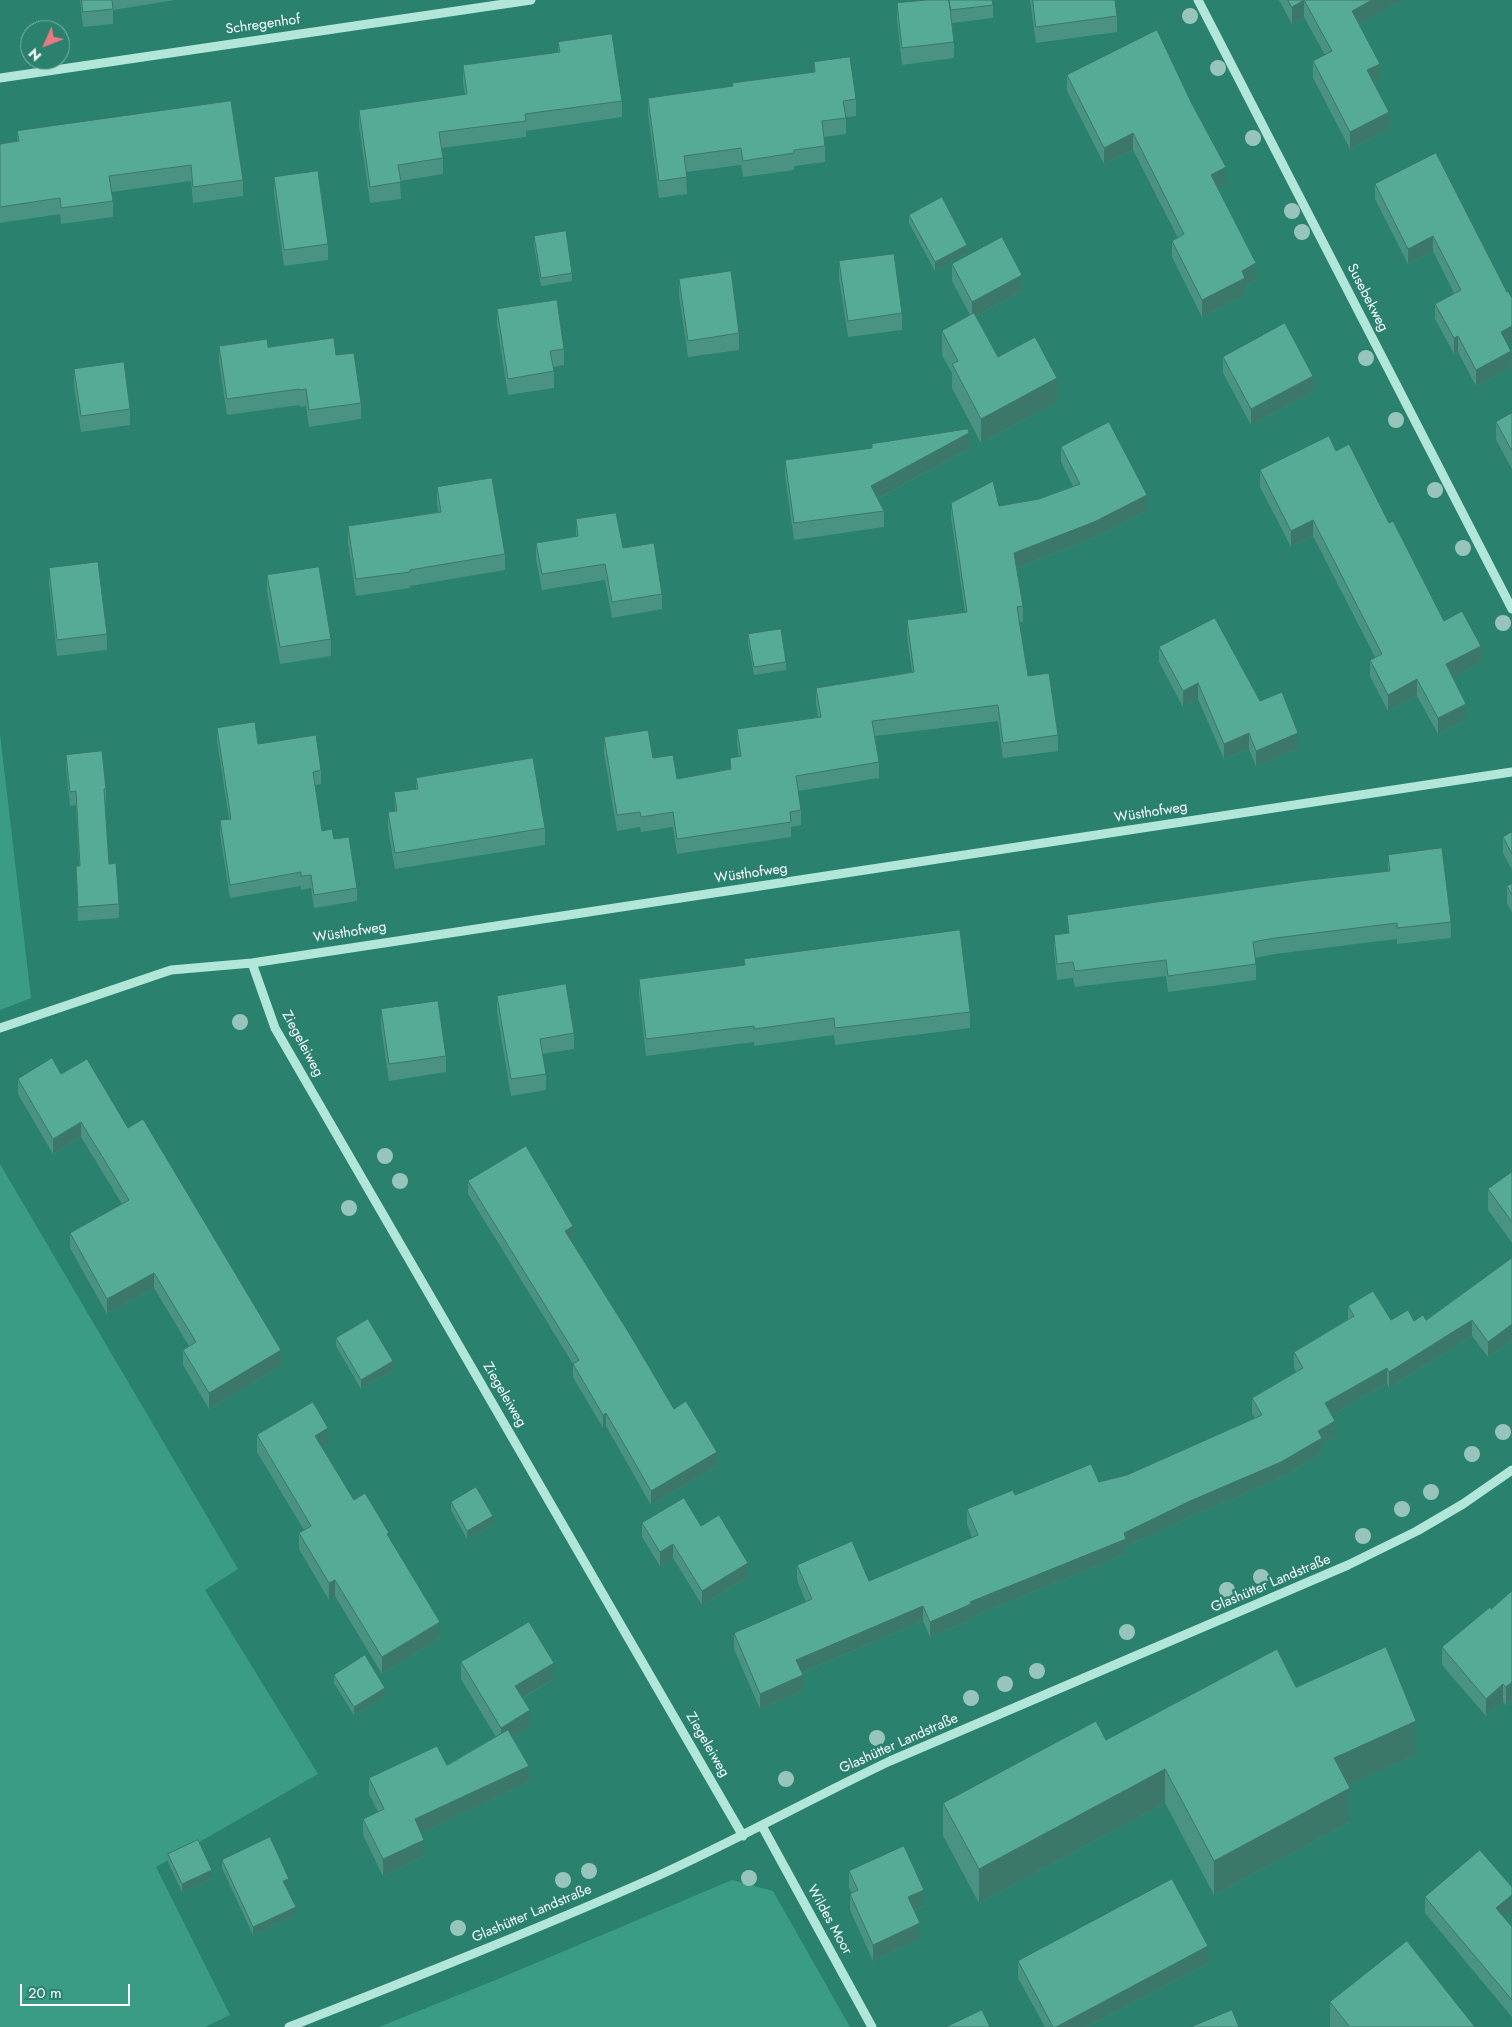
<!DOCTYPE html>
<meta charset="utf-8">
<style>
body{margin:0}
#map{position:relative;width:1512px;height:2027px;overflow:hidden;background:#29816e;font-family:Jost,sans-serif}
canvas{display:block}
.north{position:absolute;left:20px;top:20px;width:50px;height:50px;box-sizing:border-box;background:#29816e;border:1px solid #7fb3a8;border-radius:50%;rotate:226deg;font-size:14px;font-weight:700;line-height:20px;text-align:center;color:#fff}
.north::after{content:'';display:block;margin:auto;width:18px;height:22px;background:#ed7880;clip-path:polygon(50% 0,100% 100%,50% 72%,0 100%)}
.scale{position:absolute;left:20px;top:1984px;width:110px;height:22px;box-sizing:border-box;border:2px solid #fff;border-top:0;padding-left:6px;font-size:15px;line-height:18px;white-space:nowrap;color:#fff;-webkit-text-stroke:4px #29816e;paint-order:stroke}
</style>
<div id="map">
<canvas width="1512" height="2027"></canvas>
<div class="north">N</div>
<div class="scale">20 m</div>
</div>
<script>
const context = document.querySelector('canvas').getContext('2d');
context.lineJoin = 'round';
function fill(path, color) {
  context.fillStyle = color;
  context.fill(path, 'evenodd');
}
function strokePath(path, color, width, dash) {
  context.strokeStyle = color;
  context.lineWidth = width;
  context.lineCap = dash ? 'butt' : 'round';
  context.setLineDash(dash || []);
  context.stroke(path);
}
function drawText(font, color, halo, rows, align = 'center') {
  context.font = font + ' Jost,sans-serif';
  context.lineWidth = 5;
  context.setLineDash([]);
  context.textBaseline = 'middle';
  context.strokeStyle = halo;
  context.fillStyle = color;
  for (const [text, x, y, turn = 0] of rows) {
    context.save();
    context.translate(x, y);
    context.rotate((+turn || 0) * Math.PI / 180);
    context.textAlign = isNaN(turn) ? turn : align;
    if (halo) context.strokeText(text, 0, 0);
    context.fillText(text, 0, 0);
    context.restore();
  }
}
fill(new Path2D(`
 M0 734 31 998 0 1010Z
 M0 1164 238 1569 205 1590 318 1774 156 1867 230 2015 205 2027H0Z
 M732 1880 773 1891 850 2027H379L498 1979Z`), '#3a9c85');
strokePath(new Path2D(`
 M1198 0 1512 609
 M0 78 531 0
 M252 963 275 1028 743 1836
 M0 1028 171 970 252 963 1512 772
 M762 1826 872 2027
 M289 2027C411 1979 533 1931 653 1878 733 1842 810 1799 890 1761L1348 1565 1417 1531 1463 1504 1512 1470`), '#b1e6d9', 9);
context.fillStyle = '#98c5bb';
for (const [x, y] of [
 [1190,16],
 [1218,68],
 [1253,138],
 [1292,211],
 [1302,232],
 [1366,358],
 [1396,420],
 [1435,490],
 [1463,548],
 [1503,623],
 [240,1022],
 [385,1156],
 [400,1181],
 [349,1208],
 [1503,1432],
 [1472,1454],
 [1431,1492],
 [1402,1509],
 [1363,1536],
 [1261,1577],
 [1227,1590],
 [1127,1632],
 [1037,1671],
 [1005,1684],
 [971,1698],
 [877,1738],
 [786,1779],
 [589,1871],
 [749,1878],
 [563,1880],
 [458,1928]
]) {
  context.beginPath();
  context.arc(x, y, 8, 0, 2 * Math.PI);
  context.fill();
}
fill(new Path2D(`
 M80 0H175L113 10V24L83 27Z
 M1030 0H1115L1117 16V32L1036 43Z
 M1279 0H1403L1359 24 1380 81 1374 83 1389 129 1350 149 1313 78V61L1325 55 1304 17 1292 24Z
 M897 3 993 5V18L952 23 954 42V58L902 65 897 20Z
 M558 42 622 101V117L526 131V137L441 148 443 158V174L400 181 401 199 370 203 359 126V110L465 95 463 82V65L558 53Z
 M814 62 856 99V116L846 117V134L824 137 825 146V162L794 166V170L743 177 741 165 686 172 687 194 659 198 648 114V98L732 86 814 72Z
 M1067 75 1226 184 1218 188 1256 280 1245 286V295L1202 317 1172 257V241L1178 238 1133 150 1104 164 1067 91Z
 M231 101 243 180V196L193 203 191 181 111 192 113 201V217L61 224 60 214 0 223V144L17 141V131Z
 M1436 153 1507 344 1511 367 1476 386 1458 352 1454 354 1435 319V304L1454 293 1433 251 1408 264 1375 199V184Z
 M274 177 328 244V260L284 266 274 193Z
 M909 215 967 253 935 271 909 223Z
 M534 236 572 273V281L541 286 534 245Z
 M839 261 902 313V330L848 337 839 278Z
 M952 264 1022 291 976 316 998 357 1057 402 981 443 952 388V373L942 355V331L970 315 952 281Z
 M679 279 739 333V350L688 357 679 295Z
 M497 309 564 349V365L553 367 554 371V388L508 395 497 325Z
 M219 346 268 347 336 355 361 403V419L309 427 306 406 300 407 299 405 227 415 219 362Z
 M1223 357 1313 392 1251 425 1223 373Z
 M74 369 130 409V425L81 432 74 386Z
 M1512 413V469L1496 440V422Z
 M872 444 969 449 877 499 884 511V527L794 540 785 476V460L872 448Z
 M1061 447 1147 511 1094 538 1017 568 1023 606V622H1019L1028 676 1058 735V751L1003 758 998 721 875 736 879 762V778L798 791 801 810V825L791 827V837L677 854 673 827 641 832 640 827 617 831 604 753V737L653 758 677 779 730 769V758L739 757 737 744V729L818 717 816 703V688L912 672 907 636V620L965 612 951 518V503L999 506 1039 499 1073 486 1061 462Z
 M1336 451 1389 523 1444 621 1481 662 1453 677 1466 720 1438 734 1417 696 1388 711 1370 676V660L1375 657 1313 536 1291 547 1260 487V470Z
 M437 487 505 554V570L410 586V588L356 596 348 543V526L438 512 437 504Z
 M576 519 623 548 662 594V609L612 618 605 580 542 590 536 559V543L576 537Z
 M49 568 107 634V650L57 656 49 584Z
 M267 575 331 639V656L280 664 267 591Z
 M748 634 786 662V670L754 675 748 642Z
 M1159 647 1260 701 1298 749 1256 766 1249 749 1224 759 1198 699 1183 707 1159 662Z
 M217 728 321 770V784L315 785 322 831 334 839 357 888V901L314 908 311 888 301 890V886L230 898 220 834V820L229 819 217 741Z
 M66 755 106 789V802H105L109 864 119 904V918L78 921 76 866H79L76 805 70 806 66 768Z
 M416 778 545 828V845L395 869 388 829V812L395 811 394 792 416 789Z
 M1512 832V870L1503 853V837Z
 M1388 855 1451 922V938L1397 944V939L1275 954 1255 958 1256 964V980L1168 992 1166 976 1075 987 1073 978 1057 980 1054 950V935L1068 933 1067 915 1388 871Z
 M1512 884V912L1507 903V886Z
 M744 959 970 1012V1028L835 1045 834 1035 754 1046V1042L646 1056 639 995V979L744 965Z
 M497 996 574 1033V1049L542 1054 546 1074V1090L511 1096 497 1012Z
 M381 1009 446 1056V1072L389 1081 381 1026Z
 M61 1074 128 1128 281 1366 209 1409 183 1365V1350L189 1346 154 1288 107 1314 70 1248V1233L122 1204 81 1137 53 1154 18 1094V1079Z
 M1512 1172V1243L1488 1210V1189Z
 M468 1181 573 1239 571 1241 674 1409 717 1466 651 1505 606 1426 603 1428 573 1377V1364L468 1194Z
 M1512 1258V1340L1488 1357 1472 1336 1389 1388 1387 1383 1332 1415 1335 1437 1322 1444V1453L1281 1478 1190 1517 1126 1547V1554L971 1617V1620L930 1637 923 1621 801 1673 803 1691 760 1709 734 1649V1633L806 1602 797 1580V1565L869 1581 972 1538 967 1524V1509L1015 1495 1099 1482 1127 1475 1255 1418 1252 1414V1398L1296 1372 1294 1367V1352L1348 1320V1306L1391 1320 1414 1321 1426 1320Z
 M336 1338 393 1370 361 1389 336 1346Z
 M257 1435 328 1444 322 1448 354 1500 389 1538 440 1638 382 1674 335 1596 329 1600 299 1549V1533L304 1530 257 1452Z
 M451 1502 493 1524 467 1539 451 1510Z
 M642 1523 701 1526 748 1577 702 1605 673 1558 660 1566 642 1537Z
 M1512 1591V1700L1506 1705 1503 1702 1486 1716 1442 1665V1647L1491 1609Z
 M461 1662 554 1679 523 1698 530 1726 512 1737 529 1782 421 1833 424 1856 383 1876 363 1835V1819L378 1812 369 1794V1778L447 1765 496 1737 461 1679Z
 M334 1675 385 1696 354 1715 334 1683Z
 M1296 1687 1416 1755 1349 1785 1350 1822 1214 1895 1165 1803 979 1903 943 1836V1803L1106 1740Z
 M168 1854 212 1878 182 1892 168 1862Z
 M222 1860 289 1887 287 1888 296 1915 253 1935 222 1868Z
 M849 1871 924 1906 915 1910 920 1939 873 1961 850 1910V1894L852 1893 849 1888Z
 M1425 1897 1512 1911 1504 1918 1512 1927V2017L1425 1913Z
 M1018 1961 1208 1963 1087 2027H1045L1018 1978Z
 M1330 2002 1475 2027H1330Z`), '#4a9382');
fill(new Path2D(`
 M1304 0V17L1292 24V7Z
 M1372 0H1403L1352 28V11Z
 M1380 64V81L1367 87V70Z
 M1389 112V129L1350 149V132Z
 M1133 133V150L1104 164V148Z
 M1226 167V184L1211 192V175Z
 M1433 236V251L1408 264V249Z
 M967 245V253L935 271V262Z
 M1256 263V280L1245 286V295L1202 317V300L1242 271Z
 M1022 275V291L972 318V302Z
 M1512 326V341L1501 347V332Z
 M1458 336V352L1454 354V338Z
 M1511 351V367L1476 386V370Z
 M1313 376V392L1251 425V409Z
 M1057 378V402L981 443V419Z
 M969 433V449L871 502V486Z
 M1147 495V511L1094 538 1014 569V553Z
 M1313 520V536L1291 547V531Z
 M1481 646V662L1446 681V664Z
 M1417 679V696L1388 711V695Z
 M1198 683V699L1183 707V691Z
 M1466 704V720L1438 734V718Z
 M1249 733V749L1224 759V744Z
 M1298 733V749L1256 766V751Z
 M81 1122V1137L53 1154V1139Z
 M573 1226V1239L565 1244V1231Z
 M154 1273V1288L107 1314V1299Z
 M1472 1320V1336L1389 1388V1372Z
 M1512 1324V1340L1488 1357V1342Z
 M281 1350V1366L209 1409V1393Z
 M393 1361V1370L361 1389V1380Z
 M1387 1368V1383L1325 1419V1403Z
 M606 1413V1426L603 1428V1415Z
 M1335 1421V1437L1322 1444V1453L1281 1478 1190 1517 1126 1547V1554L971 1617V1620L930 1637V1622L970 1602 1124 1533 1318 1431Z
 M328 1428V1444L315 1452V1436Z
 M717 1452V1466L651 1505V1491Z
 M493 1516V1524L467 1539V1531Z
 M673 1544V1558L660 1566V1552Z
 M748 1563V1577L702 1605V1591Z
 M335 1580V1596L329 1600V1583Z
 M923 1606V1621L796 1675V1660Z
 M440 1622V1638L382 1674V1657Z
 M554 1663V1679L515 1702V1686Z
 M803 1675V1691L760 1709V1694Z
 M1512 1682V1700L1506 1705V1687Z
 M1503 1684V1702L1486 1716V1699Z
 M385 1688V1696L354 1715V1707Z
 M530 1710V1726L501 1744V1728Z
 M1416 1721V1755L1334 1792V1758Z
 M529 1766V1782L415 1836V1819Z
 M1165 1769V1803L979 1903V1869Z
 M1350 1788V1822L1214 1895V1861Z
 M424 1840V1856L383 1876V1859Z
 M212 1870V1878L182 1892V1884Z
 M289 1879V1887L283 1889V1881Z
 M924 1890V1906L908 1913V1897Z
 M1512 1895V1911L1496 1925V1908Z
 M296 1907V1915L253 1935V1927Z
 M920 1923V1939L873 1961V1945Z
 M1208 1946V1963L1087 2027H1056Z`), '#3c786a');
const building = new Path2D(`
 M82 0H112L113 9 83 12Z
 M927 0H949L954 42 902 48 897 3Z
 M949 0H992L993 5 951 10Z
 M1033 0H1115L1117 16 1036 27Z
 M1288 0H1372L1352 11 1380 64 1367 70 1389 112 1350 132 1313 61 1332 51 1304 0 1292 7Z
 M1157 30 1192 104 1226 167 1211 175 1256 263 1242 271 1245 278 1202 300 1172 241 1184 234 1133 133 1104 148 1067 75Z
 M612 34 622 101 525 114 526 121 439 132 443 158 398 165 401 182 370 187 359 110 467 94 463 65 560 52 558 42Z
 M850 57 856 99 843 101 846 118 822 121 825 146 794 150V153L743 161 741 148 684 156 687 177 659 181 648 98 733 86 732 83 815 72 814 62Z
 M231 101 243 180 193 187 191 165 109 176 113 201 61 208 60 198 0 207V144L19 141 17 131Z
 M1436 153 1507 292 1508 291 1512 298V326L1501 332 1511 351 1476 370 1458 336 1454 338 1435 304 1461 290 1433 236 1408 249 1375 184Z
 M318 171 328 244 284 250 274 177Z
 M942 197 967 245 935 262 909 215Z
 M566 231 572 273 541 278 534 236Z
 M1002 237 1022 275 972 302 952 264Z
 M894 254 902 313 848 321 839 261Z
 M731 271 739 333 688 341 679 279Z
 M557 300 564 349 550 351 554 371 508 379 497 309Z
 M974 313 998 357 1035 337 1057 378 981 419 952 364 958 361 942 331Z
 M1285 323 1313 376 1251 409 1223 357Z
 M334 338 336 355 354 353 361 403 309 410 306 389 300 390 299 389 227 399 219 346 267 339 268 347Z
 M124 362 130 409 81 416 74 369Z
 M1512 413V451L1496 422Z
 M1109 422 1147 495 1094 522 1014 553 1023 606 1017 607 1028 676 1049 673 1058 735 1003 743 998 705 872 721 879 762 796 776 801 810 790 812 791 822 677 839 673 812 641 817 640 812 617 815 604 737 648 730 653 758 673 755 677 779 731 769 730 758 741 756 737 729 821 717 816 688 914 672 907 620 967 612 951 503 993 481 999 506 1039 499 1080 484 1061 447Z
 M968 429 969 433 871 486 884 511 794 523 785 460 872 448V444Z
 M1329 436 1336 451 1349 444 1389 523 1393 521 1444 621 1462 611 1481 646 1446 664 1466 704 1438 718 1417 679 1388 695 1370 660 1382 654 1313 520 1291 531 1260 470Z
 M492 478 505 554 410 570V572L356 579 348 526 441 512 437 487Z
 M616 513 623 548 654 543 662 594 612 602 605 564 542 574 536 543 578 536 576 519Z
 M98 562 107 634 57 640 49 568Z
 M319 567 331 639 280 647 267 575Z
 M1215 618 1260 701 1282 692 1298 733 1256 751 1249 733 1224 744 1198 683 1183 691 1159 647Z
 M781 629 786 662 754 667 748 634Z
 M255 722 258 744 316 735 321 770 313 772 322 831 332 829 334 839 349 837 357 888 314 895 311 875 301 876V872L230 885 220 820 231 819 217 728Z
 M102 751 106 789H104L109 864 116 863 119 904 78 907 76 866H80L76 791 70 792 66 755Z
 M533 758 545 828 395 853 388 812 397 811 394 792 418 789 416 778Z
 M1512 832V854L1503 837Z
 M1442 848 1451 922 1397 928V923L1275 938 1253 942 1256 964 1168 976 1166 960 1075 971 1073 962 1057 964 1054 935 1069 933 1067 915 1309 880 1390 871 1388 855Z
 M1512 884V895L1507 886Z
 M960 930 970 1012 835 1028 834 1018 754 1029V1026L646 1039 639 979 745 965 744 959Z
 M566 984 574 1033 540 1039 546 1074 511 1079 497 996Z
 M438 1001 446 1056 389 1064 381 1009Z
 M52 1058 61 1074 87 1059 128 1128 143 1119 281 1350 209 1393 183 1350 196 1342 154 1273 107 1299 70 1233 129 1200 81 1122 53 1139 18 1079Z
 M526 1146 573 1226 565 1231 629 1333 674 1409 686 1401 717 1452 651 1491 606 1413 603 1415 573 1364 579 1360 468 1181Z
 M1512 1172V1222L1488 1189Z
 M1512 1258V1324L1488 1342 1472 1320 1389 1372 1387 1368 1325 1403 1335 1421 1318 1431 1322 1438 1281 1462 1190 1501 1124 1533 1126 1539 970 1602 971 1604 930 1622 923 1606 796 1660 803 1675 760 1694 734 1633 812 1599 797 1565 852 1541 869 1581 978 1535 967 1509 1013 1490 1015 1495 1091 1464 1099 1482 1127 1475 1262 1415 1252 1398 1303 1368 1294 1352 1354 1316 1348 1306 1373 1291 1391 1320 1408 1310 1414 1321 1423 1315 1426 1320Z
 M368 1319 393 1361 361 1380 336 1338Z
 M313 1402 328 1428 315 1436 354 1500 365 1493 389 1533 387 1534 440 1622 382 1657 335 1580 329 1583 299 1533 311 1526 257 1435Z
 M476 1487 493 1516 467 1531 451 1502Z
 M684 1498 701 1526 719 1515 748 1563 702 1591 673 1544 660 1552 642 1523Z
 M1512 1591V1682L1506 1687 1503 1684 1486 1699 1442 1647 1490 1607 1491 1609Z
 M529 1622 554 1663 515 1686 530 1710 501 1728 461 1662Z
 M1386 1647 1416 1721 1334 1758 1350 1788 1214 1861 1165 1769 979 1869 943 1803 1096 1721 1106 1740 1277 1649 1296 1687Z
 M365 1655 385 1688 354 1707 334 1675Z
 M508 1730 529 1766 415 1819 424 1840 383 1859 363 1819 384 1809 369 1778 437 1746 447 1765Z
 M270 1837 289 1879 283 1881 296 1907 253 1927 222 1860Z
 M198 1840 212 1870 182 1884 168 1854Z
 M904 1846 924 1890 908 1897 920 1923 873 1945 850 1894 858 1890 849 1871Z
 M1480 1850 1512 1887V1895L1496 1908 1512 1927V2000L1425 1897Z
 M1172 1879 1208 1946 1056 2027H1053L1018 1961Z
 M1407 1941 1475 2027H1350L1330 2002Z
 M982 2010 990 2027H946Z
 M1232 2010 1239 2027H1191Z`);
fill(building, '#56ab97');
strokePath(building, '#3c786a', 1);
drawText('14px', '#fff', '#29816e', [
 ["Schregenhof",263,25,-8],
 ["Susebekweg",1367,298,63],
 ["Wüsthofweg",1151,813,-9],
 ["Wüsthofweg",751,874,-8],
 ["Wüsthofweg",350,933,-9],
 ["Ziegeleiweg",302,1044,62],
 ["Ziegeleiweg",504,1395,60],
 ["Glashütter Landstraße",1271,1584,-23],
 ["Glashütter Landstraße",899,1744,-24],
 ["Ziegeleiweg",707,1745,60],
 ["Glashütter Landstraße",532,1914,-23],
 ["Wildes Moor",829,1920,61]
]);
</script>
